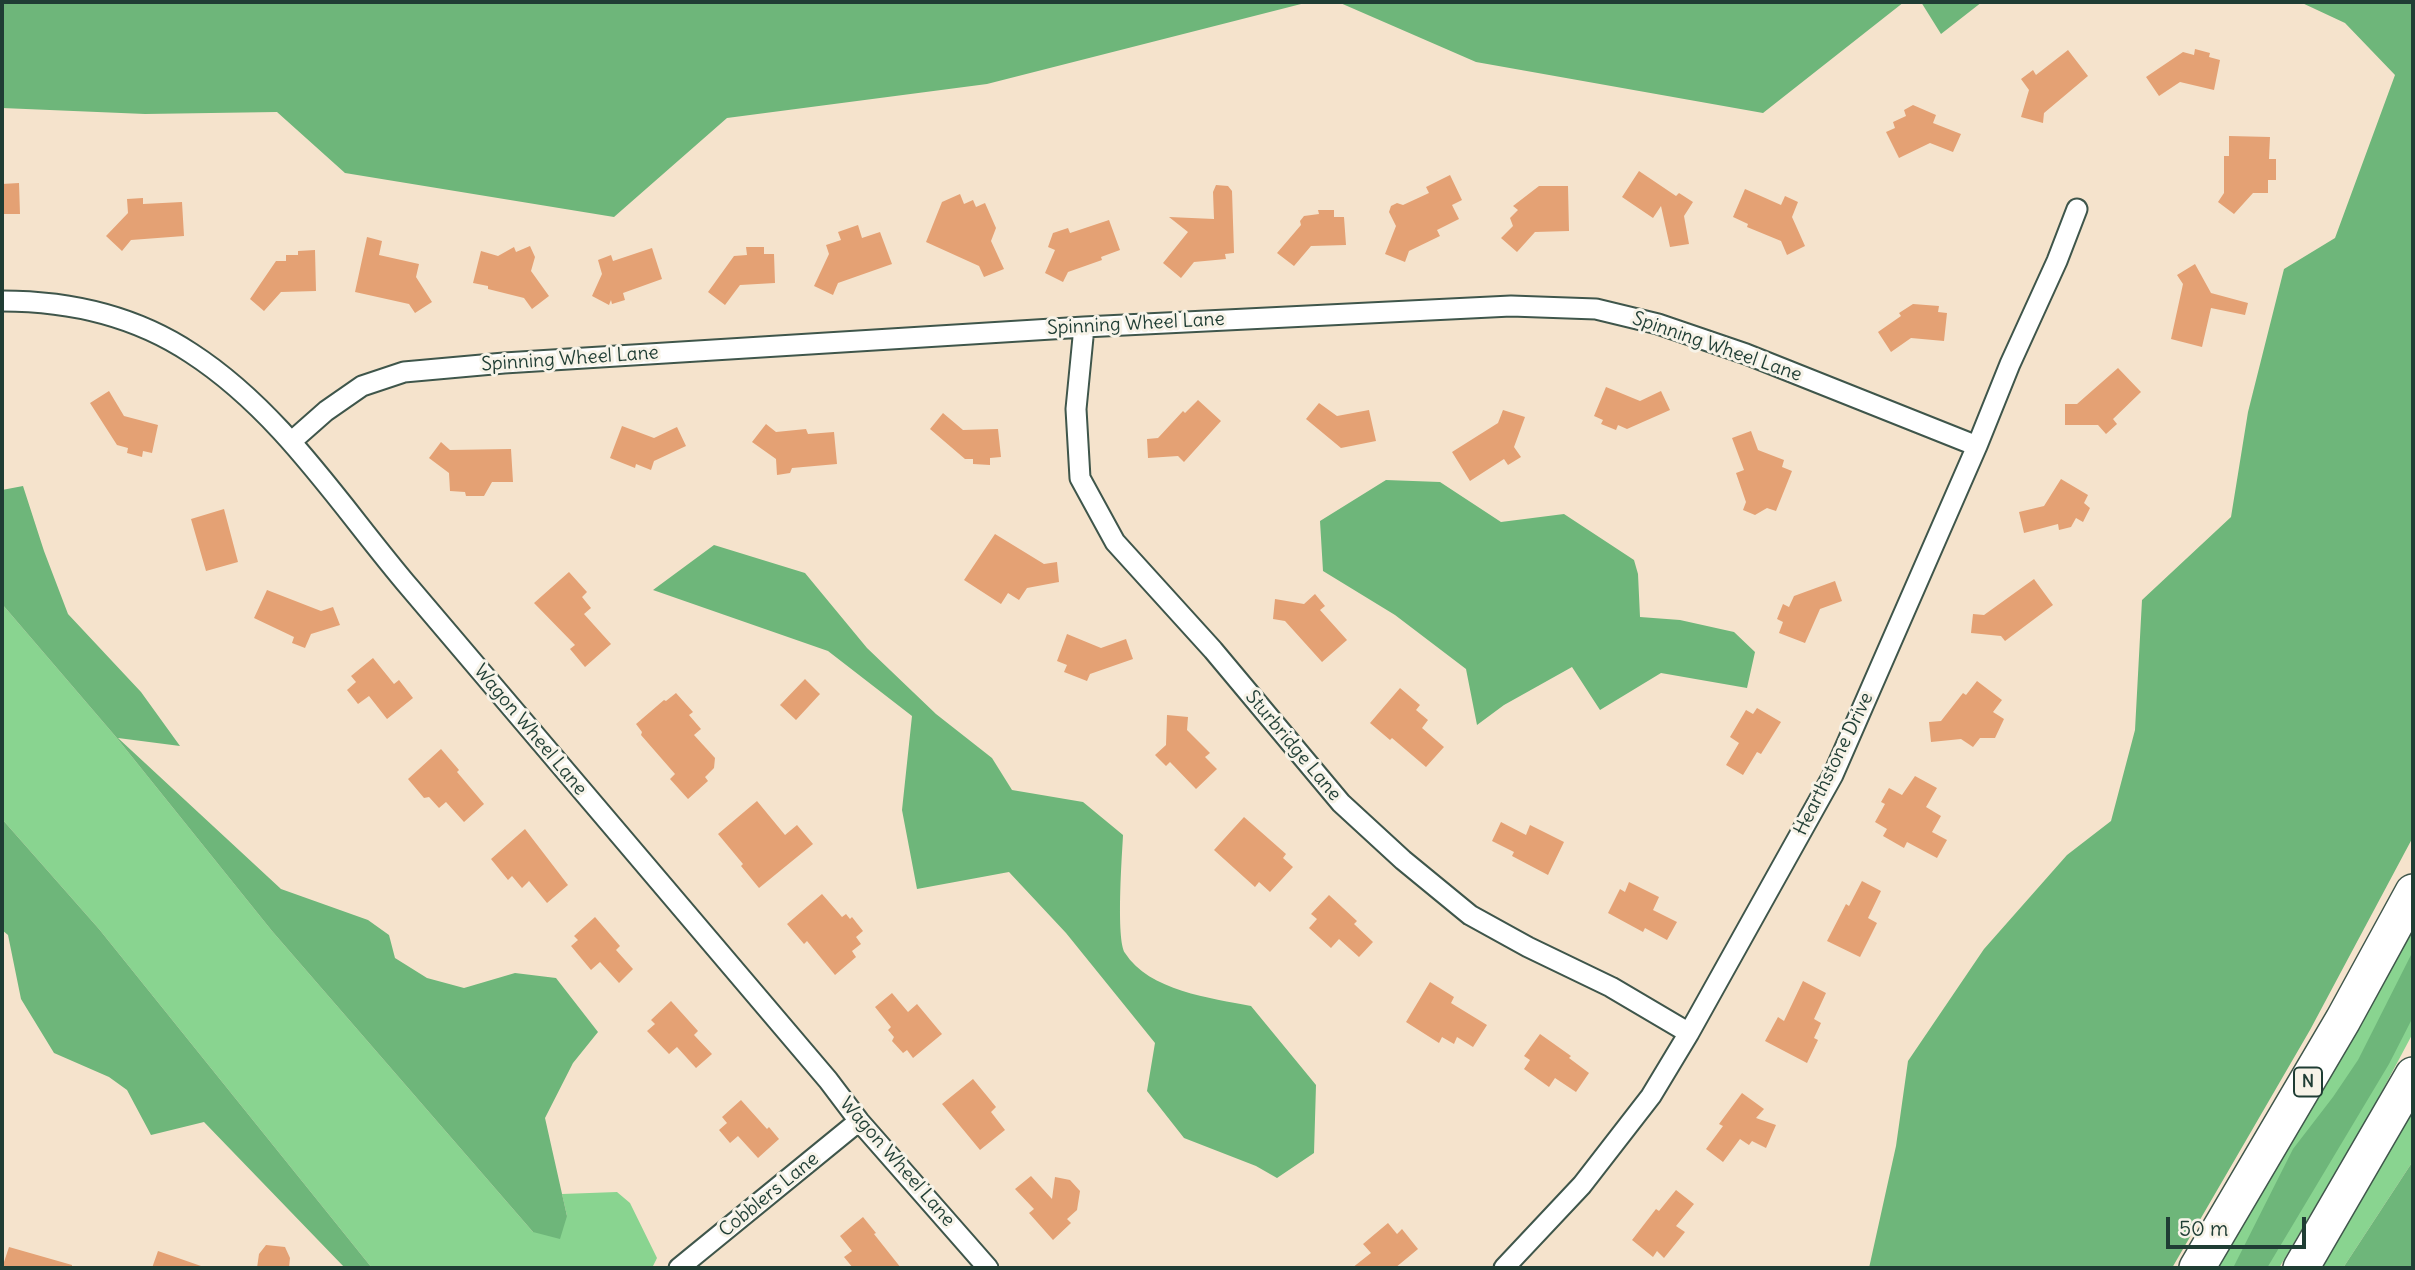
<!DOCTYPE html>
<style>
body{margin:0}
#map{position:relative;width:2415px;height:1270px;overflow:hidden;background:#f5e3cc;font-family:Delius,sans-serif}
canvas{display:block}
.frame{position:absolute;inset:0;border:4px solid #1f3d34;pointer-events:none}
.scale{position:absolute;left:2166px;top:1217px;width:140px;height:32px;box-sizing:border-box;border:4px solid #1f3d34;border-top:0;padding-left:9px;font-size:21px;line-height:24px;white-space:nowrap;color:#1f3d34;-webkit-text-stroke:5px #f7f3e8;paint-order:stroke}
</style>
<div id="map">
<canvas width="2415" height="1270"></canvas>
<div class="frame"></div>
<div class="scale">50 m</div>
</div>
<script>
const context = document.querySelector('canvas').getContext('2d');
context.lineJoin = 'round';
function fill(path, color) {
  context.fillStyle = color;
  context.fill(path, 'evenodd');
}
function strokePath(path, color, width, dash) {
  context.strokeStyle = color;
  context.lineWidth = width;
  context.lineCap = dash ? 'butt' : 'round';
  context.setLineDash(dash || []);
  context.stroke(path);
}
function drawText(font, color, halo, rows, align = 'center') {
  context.font = font + ' Delius,sans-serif';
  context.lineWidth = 6;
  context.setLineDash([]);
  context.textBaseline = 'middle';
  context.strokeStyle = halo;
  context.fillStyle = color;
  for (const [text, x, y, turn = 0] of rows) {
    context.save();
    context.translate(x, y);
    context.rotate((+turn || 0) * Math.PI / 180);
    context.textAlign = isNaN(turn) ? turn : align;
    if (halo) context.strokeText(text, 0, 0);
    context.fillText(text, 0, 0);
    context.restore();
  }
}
fill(new Path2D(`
 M2 604 116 737 272 931 533 1232 567 1216 562 1194 617 1192 630 1203 657 1258 652 1268H372L99 929 2 819Z
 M2413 906V1033L2372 1110 2279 1268H2209Z
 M2413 1093V1161L2343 1268H2317Z`), '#89d490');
fill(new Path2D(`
 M2 2H1309L987 84 727 118 614 217 345 173 277 112 145 114 2 108Z
 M1338 2H1904L1763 113 1476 62Z
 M1921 2H1982L1941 34Z
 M2300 2H2413V837L2310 1030 2172 1268H1869L1896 1146 1908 1061 1984 949 2067 855 2111 821 2135 730 2142 600 2231 517 2248 412 2284 269 2335 238 2395 75 2345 23Z
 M1386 480 1440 482 1501 522 1564 514 1634 560 1638 574 1640 617 1680 620 1734 632 1755 652 1747 688 1661 673 1600 710 1572 667 1504 705 1477 725 1466 669 1395 615 1323 571 1320 521Z
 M23 486 44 551 68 614 141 692 180 746 118 738 281 889 368 920 389 935 395 958 427 978 464 988 515 973 556 978 598 1032 573 1063 545 1118 567 1216 560 1239 533 1232 272 931 116 737 2 604V490Z
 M714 545 805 573 867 648 936 714 992 758 1012 790 1083 802 1123 835C1122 856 1116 939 1125 953 1149 991 1211 998 1251 1006L1316 1085 1314 1153 1277 1178 1256 1166 1184 1138 1147 1091 1155 1043 1066 933 1009 872 917 889 902 810 912 716 828 651 653 590Z
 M2 819 99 929 372 1268H345L204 1122 151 1135 127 1090 109 1077 54 1053 21 999 8 935 2 930Z
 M2413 951V1017L2389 1064 2267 1268H2233L2293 1149 2333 1097 2358 1060Z
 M2413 1161V1268H2343Z`), '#6eb67a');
fill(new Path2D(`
 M2195 49 2210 53 2209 57 2220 60 2214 90 2180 82 2159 96 2146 77 2183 52 2194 55Z
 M2068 50 2088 76 2044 113 2043 123 2021 117 2029 90 2021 79 2033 70 2036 75Z
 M1913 105 1936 115 1933 123 1961 134 1953 152 1930 143 1899 158 1886 132 1895 128 1893 122 1906 116 1904 110Z
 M2229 136 2270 137 2269 159H2276V180H2268V193H2253L2234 214 2218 202 2224 193V156H2229Z
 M1639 171 1676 196 1679 193 1693 202 1684 216 1689 244 1670 247 1661 206 1653 218 1622 197Z
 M1450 175 1462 200 1452 205 1459 219 1437 230 1440 236 1409 251 1405 262 1385 254 1396 226 1389 212 1391 206 1397 203 1403 205 1429 193 1426 187Z
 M19 183 20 214H2V184Z
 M1216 185 1228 186 1232 191 1234 253 1225 254 1226 259 1194 262 1181 278 1163 263 1188 232 1169 217 1214 219 1213 192Z
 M1539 186H1568L1569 231 1535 232 1517 252 1501 238 1513 226 1510 218 1518 210 1513 206Z
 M1745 189 1781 205 1785 196 1798 202 1792 217 1805 246 1787 255 1781 241 1747 227 1748 224 1733 217Z
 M960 194 964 204 973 200 976 207 985 203 996 228 991 241 1004 269 984 277 979 266 926 242 942 202Z
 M143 198V204L182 202 184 236 131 240 122 251 106 236 128 213 127 199Z
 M1318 210H1334V217H1344L1346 245 1311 246 1294 266 1277 253 1301 225 1300 221 1304 216 1319 214Z
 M1109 220 1120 250 1101 257 1102 260 1068 272 1063 282 1045 273 1055 250 1048 247 1053 233 1068 228 1070 233Z
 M858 225 862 238 880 232 892 264 838 283 833 295 814 286 829 254 826 245 841 240 838 232Z
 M367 237 382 241 379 255 419 264 416 277 432 302 415 313 409 304 355 292Z
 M530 246 535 257 531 271 549 296 532 309 524 298 488 289V286L473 283 481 251 498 256 514 247 516 252Z
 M746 247H764V254H774L775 283 740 285 725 305 708 292 734 256 747 255Z
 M652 248 662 279 623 293 625 300 612 304 611 300 609 305 592 296 602 274 598 260 611 255 613 261Z
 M315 250 316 291 281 292 264 311 250 299 276 261H286V255H298V251Z
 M2195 264 2211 293 2248 303 2245 315 2211 308 2202 347 2171 339 2183 284 2177 275Z
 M1913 304 1939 306 1938 312 1947 313 1944 341 1911 338 1891 352 1878 332 1901 316 1899 313Z
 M2118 368 2141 392 2113 419 2117 424 2106 434 2098 425H2065V404H2077Z
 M1606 387 1640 401 1661 391 1670 410 1627 429 1618 425 1616 430 1601 424 1603 420 1594 416Z
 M109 391 124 416 158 425 152 453 143 451 142 457 127 453 128 448 117 445 90 403Z
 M1198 400 1221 421 1184 462 1178 456 1148 458 1147 439 1158 438 1183 411 1185 413Z
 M1319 403 1337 416 1369 410 1376 441 1341 448 1306 419Z
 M1503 410 1525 417 1514 447 1521 457 1508 465 1504 459 1470 481 1452 452 1498 423Z
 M943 413 963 430 998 429 1001 457 990 458V465L973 464V459H965L930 429Z
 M766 424 776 432 806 429 808 434 834 432 837 464 792 468 790 473 777 475 776 459 752 442Z
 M622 426 654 438 677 427 686 446 654 461 651 470 636 464 635 468 610 458Z
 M1751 431 1758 450 1784 460 1782 467 1792 471 1776 511 1767 508 1755 515 1743 510 1746 502 1736 473 1744 470 1732 438Z
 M441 442 450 450 511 449 513 482H492L484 496H466L465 492 450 491 449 473 429 458Z
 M2061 479 2088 495 2084 503 2090 508 2083 522 2076 518 2071 527 2059 530 2058 524 2024 533 2019 512 2044 506Z
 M224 509 238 562 206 571 191 519Z
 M995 534 1044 564 1057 562 1059 582 1027 588 1019 600 1008 593 1001 604 964 580Z
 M569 572 587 592 582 597 591 608 584 614 611 644 585 667 570 649 575 645 534 603Z
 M2034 579 2053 605 2005 641 2001 636 1971 633 1973 614 1984 615Z
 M1835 581 1842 601 1820 609 1805 643 1779 633 1783 622 1777 619 1783 604 1789 607 1794 596Z
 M267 590 321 611 333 607 340 625 311 634 305 648 292 643 294 637 254 618Z
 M1315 594 1325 606 1320 610 1347 640 1322 662 1285 621 1273 619 1275 599 1304 604Z
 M1067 634 1101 648 1126 639 1133 659 1090 674 1087 681 1064 672 1067 665 1057 661Z
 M373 658 394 684 399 680 413 698 387 719 369 696 358 704 347 690 356 682 351 676Z
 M805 679 820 694 796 720 780 705Z
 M1977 681 2002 700 1993 712 2004 719 1995 738H1980L1973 747 1961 739 1931 742 1929 722 1941 721 1963 693 1966 695Z
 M1400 688 1420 705 1416 710 1428 720 1422 728 1444 747 1426 767 1392 738 1390 740 1370 723Z
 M676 693 693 712 689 715 701 729 694 735 715 758 714 768 705 777 708 781 688 799 670 779 675 774 641 735 642 732 636 724 664 700 666 701Z
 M1757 708 1781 722 1761 754 1757 752 1743 775 1726 765 1739 743 1730 737 1746 710 1753 714Z
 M1167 715 1188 717 1187 730 1210 753 1205 757 1217 769 1196 789 1170 762 1166 766 1155 755 1166 745Z
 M441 749 459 770 457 772 484 804 464 822 446 802 439 808 429 797 424 798 408 779Z
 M1915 776 1937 788 1926 807 1941 816 1932 832 1947 840 1937 858 1907 842 1904 848 1883 836 1887 829 1875 822 1885 804 1881 802 1889 788 1902 795Z
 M757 801 785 835 797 825 813 844 759 888 741 866 743 864 718 834Z
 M1244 817 1286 854 1283 858 1293 867 1270 892 1259 882 1255 887 1214 850Z
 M1501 822 1526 835 1530 825 1564 842 1548 875 1512 856 1514 852 1492 841Z
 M525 829 568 885 547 903 529 881 522 888 512 876 508 880 491 859Z
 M1862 881 1881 891 1868 918 1877 923 1860 957 1827 941 1846 904 1849 906Z
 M1629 882 1659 897 1653 910 1677 922 1667 940 1645 928 1643 932 1608 913 1620 889 1625 892Z
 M822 894 842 917 846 914 850 919 852 917 863 931 856 937 861 944 852 951 856 957 835 975 807 941 804 944 787 924Z
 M1329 895 1357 921 1354 924 1373 942 1359 957 1339 939 1331 948 1309 928 1317 919 1311 914Z
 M595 917 620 946 616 950 633 969 619 983 600 962 591 970 571 946 578 940 574 936Z
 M1803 981 1826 993 1814 1019 1821 1023 1814 1038 1818 1040 1807 1063 1765 1041 1778 1017 1784 1021Z
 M1430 982 1454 997 1451 1003 1487 1025 1473 1047 1457 1037 1454 1044 1442 1037 1439 1043 1406 1022Z
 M892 993 908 1012 917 1004 942 1034 913 1058 907 1050 903 1053 892 1041 894 1037 888 1030 891 1027 875 1007Z
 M671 1001 698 1031 694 1035 712 1054 696 1068 677 1047 669 1054 647 1031 655 1024 651 1020Z
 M1540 1034 1571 1056 1569 1058 1589 1073 1576 1092 1555 1078 1549 1087 1524 1069 1530 1060 1524 1056Z
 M973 1079 996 1107 991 1112 1005 1130 980 1150 942 1104Z
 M1742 1093 1764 1109 1756 1118 1776 1125 1766 1148 1752 1141 1749 1145 1740 1139 1723 1162 1706 1149 1723 1126 1719 1124Z
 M741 1100 767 1129 769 1127 779 1139 758 1158 738 1136 730 1143 719 1130 727 1123 722 1117Z
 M1031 1176 1052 1199 1055 1177 1070 1180 1080 1191 1077 1210 1067 1219 1071 1223 1053 1240 1029 1213 1034 1209 1015 1189Z
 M1676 1190 1694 1204 1676 1226 1685 1232 1664 1258 1657 1251 1653 1257 1632 1240 1656 1209 1659 1211Z
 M863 1217 876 1233 874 1234 901 1268H853L844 1257 852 1251 840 1236Z
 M1388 1223 1397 1234 1402 1229 1418 1249 1395 1268H1352L1371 1253 1363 1244Z
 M266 1245 285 1247 290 1258 289 1268H257L259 1254Z
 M9 1247 72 1265V1268H2Z
 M158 1251 201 1266V1268H152Z`), '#e4a174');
const street = new Path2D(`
 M2 301C68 301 135 316 191 353 282 412 341 507 410 588 549 752 688 916 828 1080L859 1121 988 1268
 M1084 327 1076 409 1080 478 1115 542 1213 650 1341 803 1403 860 1470 915 1528 947 1611 987 1689 1033
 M292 441 326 411 362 386 404 372 504 363 1084 327 1511 306 1596 309 1658 324 1746 354 1977 446
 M679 1268 859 1121
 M1504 1268 1582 1185 1651 1096 1689 1033 1833 775 1977 446 2010 364 2057 261 2077 209`);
const highway = new Path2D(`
 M2197 1268 2343 1020 2413 892
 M2301 1268 2413 1075`);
strokePath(street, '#3f564b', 23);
strokePath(highway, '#3f564b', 38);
strokePath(street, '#fff', 19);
strokePath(highway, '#fff', 35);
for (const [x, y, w] of [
 [2308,1082,28]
]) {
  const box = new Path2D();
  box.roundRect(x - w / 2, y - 14.5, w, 29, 5);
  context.fillStyle = '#f7f3e8';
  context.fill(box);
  strokePath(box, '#1f3d34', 2);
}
drawText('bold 18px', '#1f3d34', null, [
 ["N",2308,1082]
]);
drawText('19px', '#1f3d34', '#f7f3e8', [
 ["Spinning Wheel Lane",1136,324,-3],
 ["Spinning Wheel Lane",1717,347,19],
 ["Spinning Wheel Lane",570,359,-4],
 ["Wagon Wheel Lane",530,730,50],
 ["Sturbridge Lane",1293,746,50],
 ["Hearthstone Drive",1834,764,-64],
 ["Wagon Wheel Lane",897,1162,49],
 ["Cobblers Lane",769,1195,-39]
]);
</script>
